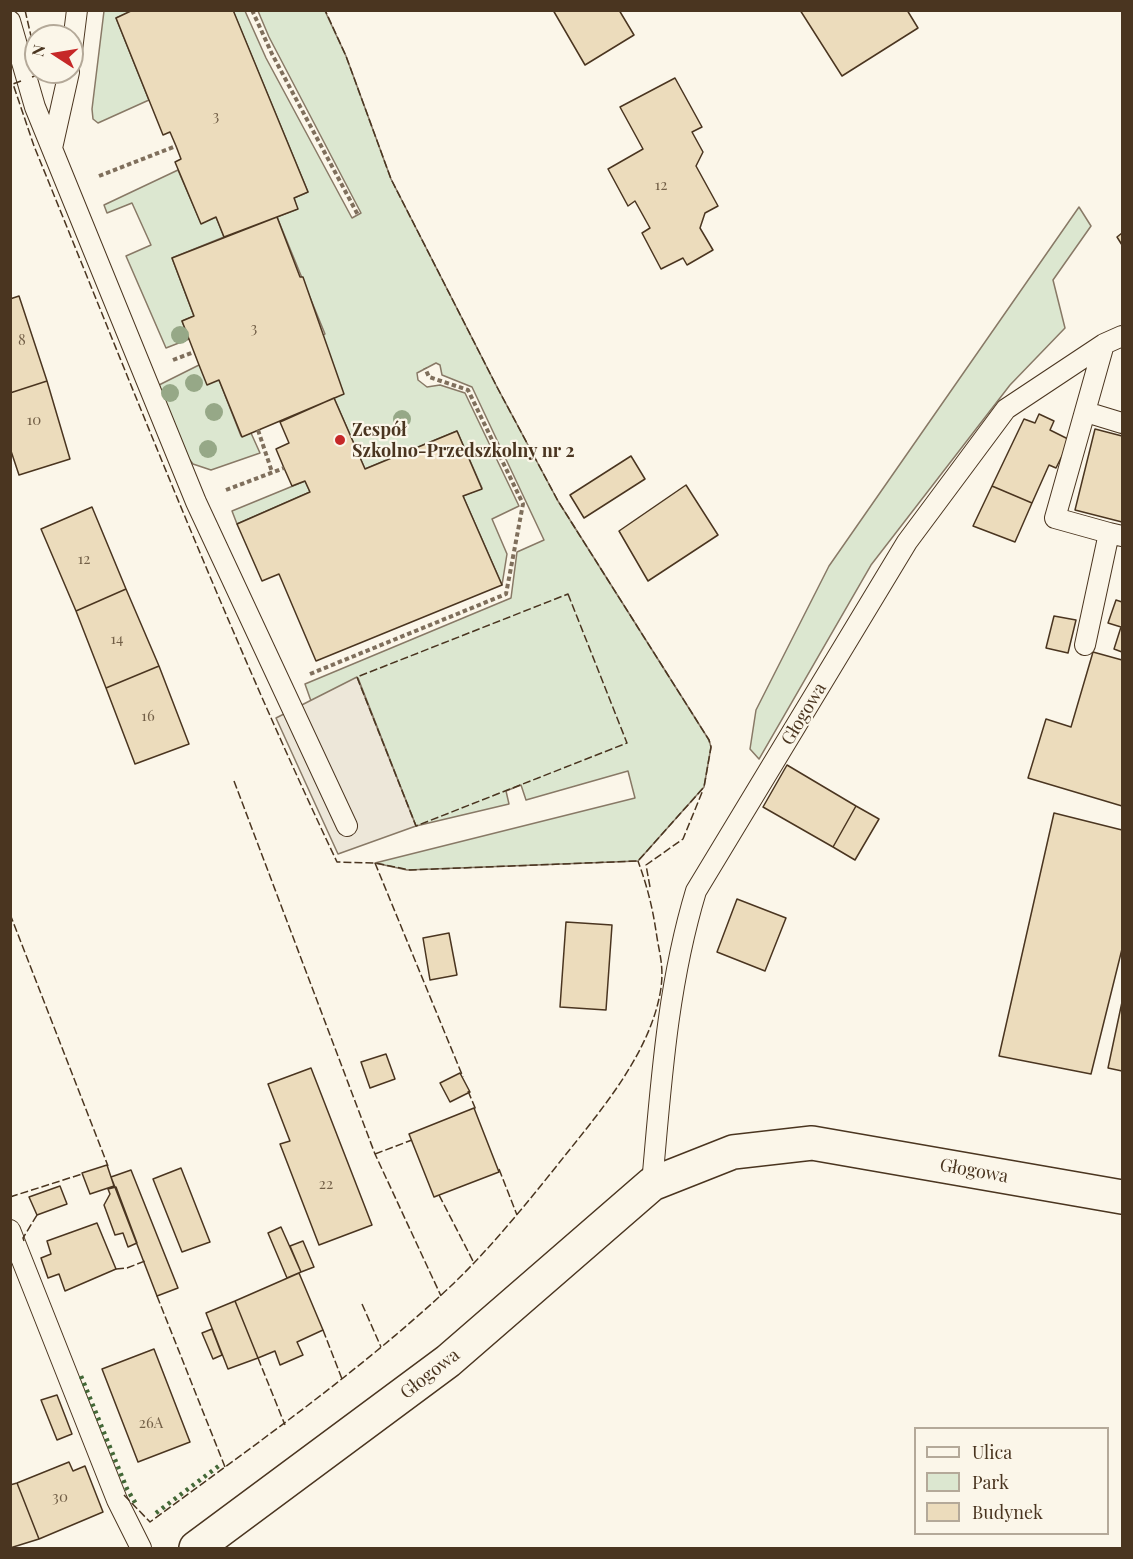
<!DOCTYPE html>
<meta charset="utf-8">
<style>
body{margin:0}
#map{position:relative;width:1133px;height:1559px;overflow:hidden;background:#fbf6e9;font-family:"Playfair Display",serif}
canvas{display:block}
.frame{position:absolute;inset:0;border:12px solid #4a3520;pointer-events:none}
.legend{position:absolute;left:914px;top:1427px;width:195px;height:108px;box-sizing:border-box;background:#fbf6e9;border:2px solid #b4a999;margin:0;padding:8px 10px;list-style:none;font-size:18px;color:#4a3520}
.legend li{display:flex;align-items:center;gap:12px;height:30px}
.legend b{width:30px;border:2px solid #b4a999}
.north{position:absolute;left:24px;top:24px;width:60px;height:60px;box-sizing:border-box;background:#fbf6e9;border:2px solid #b4a999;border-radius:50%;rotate:282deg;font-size:16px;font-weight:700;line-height:24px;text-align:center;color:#4a3520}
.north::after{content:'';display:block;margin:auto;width:21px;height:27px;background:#c62828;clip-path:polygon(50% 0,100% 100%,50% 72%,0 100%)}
</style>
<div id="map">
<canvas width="1133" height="1559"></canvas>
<div class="frame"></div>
<ul class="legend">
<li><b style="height:8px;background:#fbf6e9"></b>Ulica</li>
<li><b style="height:16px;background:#dce7d0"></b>Park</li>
<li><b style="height:16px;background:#ecdcbc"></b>Budynek</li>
</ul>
<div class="north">N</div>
</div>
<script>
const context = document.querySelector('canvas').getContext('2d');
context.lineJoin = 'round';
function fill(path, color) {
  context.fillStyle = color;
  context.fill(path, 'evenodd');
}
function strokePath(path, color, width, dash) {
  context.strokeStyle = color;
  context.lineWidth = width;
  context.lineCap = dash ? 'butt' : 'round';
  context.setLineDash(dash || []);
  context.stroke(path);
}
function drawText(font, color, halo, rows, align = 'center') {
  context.font = font + ' "Playfair Display",serif';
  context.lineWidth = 4.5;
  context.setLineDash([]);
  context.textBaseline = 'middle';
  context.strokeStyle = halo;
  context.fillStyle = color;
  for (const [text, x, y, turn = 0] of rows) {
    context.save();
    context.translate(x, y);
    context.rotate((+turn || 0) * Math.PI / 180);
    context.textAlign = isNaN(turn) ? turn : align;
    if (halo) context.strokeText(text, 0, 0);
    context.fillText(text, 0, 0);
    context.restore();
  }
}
const green = new Path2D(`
 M104 11H133L116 18 149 100 98 123 93 119 92 109Z
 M233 11H245L266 58 352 218 361 213 269 37 258 11H325L346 56 391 179 497 387 558 501 709 740 711 747 704 787 638 861 407 870 375 863 635 798 628 771 526 800 521 785 506 791 509 804 416 826 358 678 311 701 305 684 511 598 517 552 544 540 472 387 442 375 440 365 436 363 417 373 418 380 427 387 440 385 465 393 519 506 492 519 507 554 502 585 463 496 482 488 457 431 365 469 334 398 322 336 325 334 277 217 297 209 294 198 308 192Z
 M178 170 201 223 216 217 224 237 172 258 194 316 182 321 189 339 166 348 126 256 151 245 132 203 107 213 104 205Z
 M1079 207 1091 226 1053 280 1065 328 1010 385 871 565 759 759 750 749 756 710 829 566Z
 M199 365 219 380 241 436 251 433 260 453 211 470 193 464 186 455 159 385Z
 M305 481 310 492 237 524 232 511Z`);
fill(green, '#dce7d0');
strokePath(green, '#887966', 1.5);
const parking = new Path2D(`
 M357 677 416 826 338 854 276 718Z`);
fill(parking, '#ede7d9');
strokePath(parking, '#887966', 1.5);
const building = new Path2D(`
 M133 10H233L308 192 294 198 298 209 224 237 216 217 201 224 175 162 181 159 176 146 170 132 163 135 116 18Z
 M553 10H619L634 35 585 65Z
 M800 10H907L918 28 842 76Z
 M675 78 702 127 692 132 703 152 696 166 718 206 705 213 700 228 713 250 687 265 683 258 661 269 642 233 650 228 635 201 628 206 608 169 643 149 620 107Z
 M277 217 300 277H303L344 394 242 437 219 380 207 385 199 365 182 321 194 316 172 258Z
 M1122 233V245L1117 237Z
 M19 296 47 381 10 393V299Z
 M47 381 70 459 19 475 10 448V393Z
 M334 398 365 469 457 431 482 489 463 496 502 585 316 661 279 574 262 581 237 524 310 492 305 481 292 486 284 468 276 449 289 443 280 422Z
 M1039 414 1054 421 1050 430 1070 440 1056 468 1049 465 1032 503 992 486 1024 419 1035 423Z
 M1095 429 1122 436V522L1075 510Z
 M631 456 645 479 584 518 570 495Z
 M686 485 718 535 648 581 619 531Z
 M992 486 1032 503 1015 542 973 526Z
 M92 507 126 589 76 611 41 529Z
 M126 589 159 666 106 688 76 611Z
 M1116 600 1122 602V652L1114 649 1121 627 1108 623Z
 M1054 616 1076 620 1068 653 1046 648Z
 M1093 652 1122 660V806L1028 778 1046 719 1071 727Z
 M159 666 189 744 135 764 106 688Z
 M787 765 856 806 833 847 763 807Z
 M856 806 879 819 855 860 833 847Z
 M1054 813 1122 830V949L1091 1074 999 1056Z
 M737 899 786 918 765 971 717 952Z
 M566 922 612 925 606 1010 560 1007Z
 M449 933 457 975 430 980 423 938Z
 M1122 1002V1071L1108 1068Z
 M386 1054 395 1079 370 1088 361 1062Z
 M311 1068 372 1225 319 1245 280 1144 290 1141 268 1084Z
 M460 1073 470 1092 450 1102 440 1083Z
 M474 1108 499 1172 434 1197 409 1134Z
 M107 1165 114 1186 90 1194 82 1173Z
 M181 1168 210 1242 182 1252 153 1179Z
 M131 1170 178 1288 157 1296 111 1177Z
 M60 1186 67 1204 37 1215 29 1197Z
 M116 1187 137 1243 128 1247 123 1233 115 1235 104 1205 110 1194 108 1189Z
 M97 1223 116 1269 65 1291 59 1274 48 1278 41 1258 51 1254 47 1241Z
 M281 1227 301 1272 287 1278 268 1233Z
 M303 1241 314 1267 301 1272 290 1246Z
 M299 1273 323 1330 297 1342 303 1355 280 1365 275 1351 258 1358 235 1301Z
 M235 1301 258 1358 228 1369 206 1313Z
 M212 1329 222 1355 213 1359 202 1333Z
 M154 1349 190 1442 138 1462 102 1369Z
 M57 1395 72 1434 57 1440 41 1400Z
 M69 1462 73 1471 85 1466 103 1512 39 1539 17 1483Z
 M17 1483 39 1539 10 1548V1485Z`);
fill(building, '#ecdcbc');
strokePath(building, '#4a3520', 1.5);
const service = new Path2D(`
 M10 21 35 107 196 502 347 826
 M72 50 77 10
 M52 148 69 72
 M1104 344 1055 518 1109 533
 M1086 412 1122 423
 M1085 645 1109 533 1122 536
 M652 1184C661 1085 667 987 696 891L907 542 1006 409 1104 344 1122 336
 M10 1230 117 1500 141 1548`);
const minor = new Path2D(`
 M196 1548 448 1361 652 1184 733 1152 812 1143 1122 1197`);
strokePath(service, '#4a3520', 22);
strokePath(minor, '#4a3520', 36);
strokePath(new Path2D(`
 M252 10 272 54 358 215
 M99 176 176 146
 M173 360 194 352
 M258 430 272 472
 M226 490 284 468
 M310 674 506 594 523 504 468 390 429 377 425 368`), '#7f6f5c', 4, [4.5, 3]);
strokePath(service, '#fbf6e9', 20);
strokePath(minor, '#fbf6e9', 33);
strokePath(new Path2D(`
 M81 1376 127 1489 136 1504
 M156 1513 220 1465`), '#436837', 4.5, [3, 4.5]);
strokePath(new Path2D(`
 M25 10 36 58
 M32 77 40 74 39 72
 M21 81 13 84 34 146C132 386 226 628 337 862L375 863 410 870 638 861 704 787 711 747 709 740 558 501 497 387 391 179 346 56 325 10
 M568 594 627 743 416 826 357 677Z
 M234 781 375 1154 441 1296
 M375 863 463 1077
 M650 887 646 865 683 839 703 790
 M10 914 108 1166
 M468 1091 476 1110
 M375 1154 412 1140
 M499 1169 517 1215
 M439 1195 473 1261
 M10 1197 82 1174
 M24 1241 23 1238 37 1215
 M116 1269 127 1268 145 1261
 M157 1296 225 1467
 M362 1304 381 1347
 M323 1330 342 1379
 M258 1358 285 1425
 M124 1495 150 1522C249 1449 349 1379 439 1297 487 1254 531 1198 571 1148 607 1103 652 1048 661 988 664 964 659 953 656 931 652 905 647 886 638 861`), '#4a3520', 1.5, [8, 3]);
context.fillStyle = '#96a887';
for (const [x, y] of [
 [180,335],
 [194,383],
 [170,393],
 [214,412],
 [402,419],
 [208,449]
]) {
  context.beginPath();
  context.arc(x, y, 9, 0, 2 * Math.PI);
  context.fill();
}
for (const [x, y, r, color] of [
 [340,440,6,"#c62828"]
]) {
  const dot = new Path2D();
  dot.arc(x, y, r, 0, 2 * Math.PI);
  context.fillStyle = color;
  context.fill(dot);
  strokePath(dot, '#fbf6e9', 2);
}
drawText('15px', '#725f47', null, [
 ["3",216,116],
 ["12",661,185],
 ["3",254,328],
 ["8",22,340],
 ["10",34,420],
 ["12",84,559],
 ["14",117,639],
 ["16",148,716],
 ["22",326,1184],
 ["26A",151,1423],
 ["30",60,1497]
]);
drawText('bold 18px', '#4a3520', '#fbf6e9', [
 ["Zespół",352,430],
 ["Szkolno-Przedszkolny nr 2",352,451]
], 'left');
drawText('18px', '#4a3520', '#fbf6e9', [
 ["Głogowa",804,714,-59],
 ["Głogowa",974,1171,10],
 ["Głogowa",430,1374,-38]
]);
</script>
